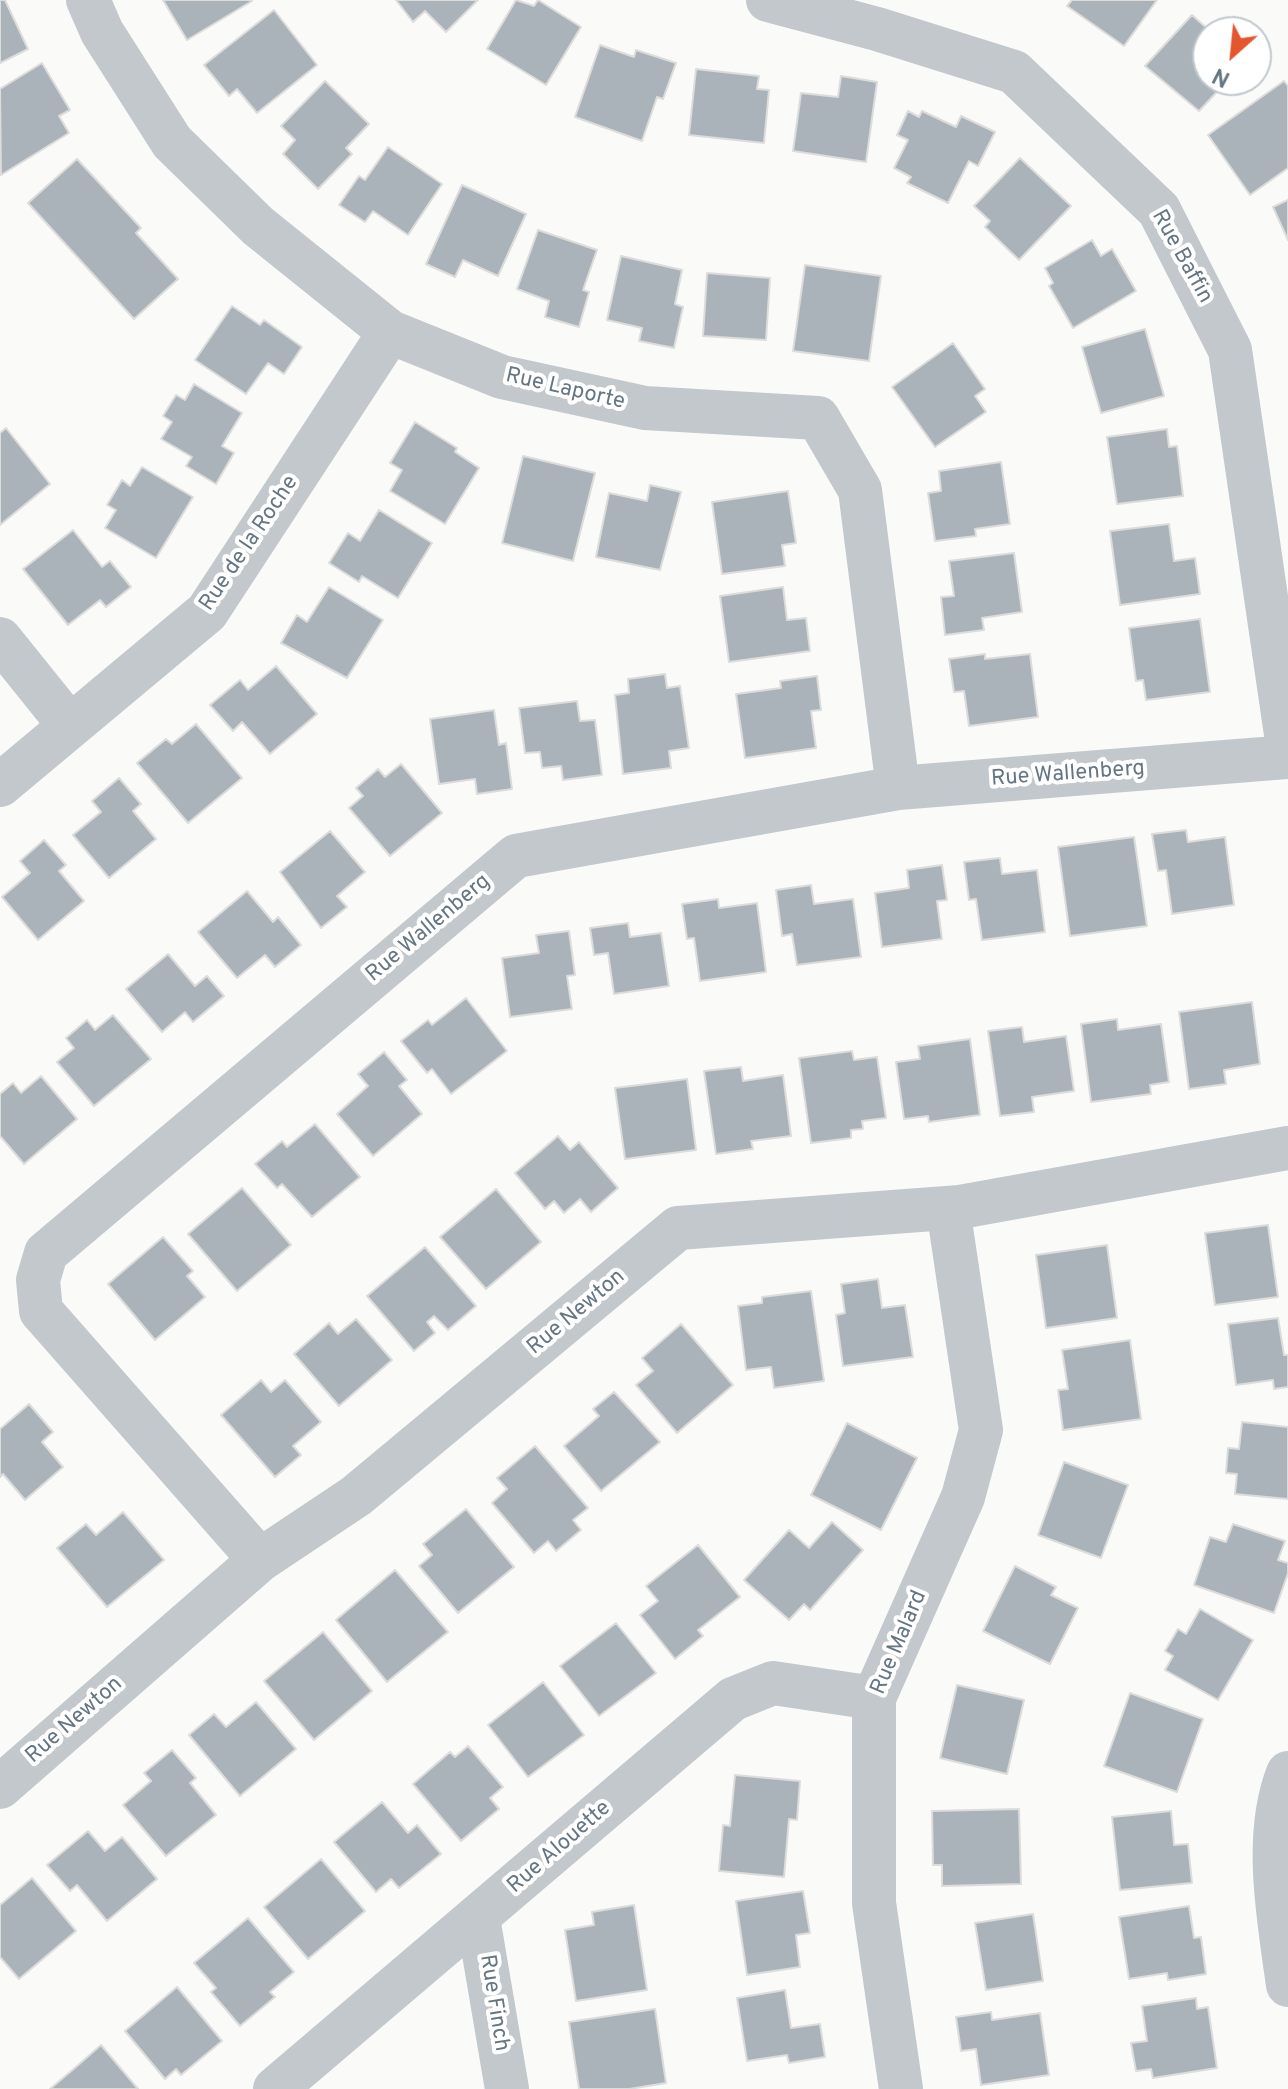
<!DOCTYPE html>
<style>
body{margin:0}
#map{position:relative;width:1288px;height:2089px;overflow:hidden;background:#fafaf8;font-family:Overpass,sans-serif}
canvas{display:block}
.north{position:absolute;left:1192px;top:16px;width:80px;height:80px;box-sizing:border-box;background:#fff;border:2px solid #c1c8cd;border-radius:50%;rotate:207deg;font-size:22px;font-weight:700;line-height:32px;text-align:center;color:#657683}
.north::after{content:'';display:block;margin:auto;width:28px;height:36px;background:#e4572e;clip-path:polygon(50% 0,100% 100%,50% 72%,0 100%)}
</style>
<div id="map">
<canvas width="1288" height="2089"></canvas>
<div class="north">N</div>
</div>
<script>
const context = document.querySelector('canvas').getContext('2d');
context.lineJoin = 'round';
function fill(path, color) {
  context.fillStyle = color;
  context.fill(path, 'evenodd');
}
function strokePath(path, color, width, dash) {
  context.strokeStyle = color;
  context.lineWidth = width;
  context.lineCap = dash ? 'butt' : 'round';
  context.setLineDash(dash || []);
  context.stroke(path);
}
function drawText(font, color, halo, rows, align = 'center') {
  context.font = font + ' Overpass,sans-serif';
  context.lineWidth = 8;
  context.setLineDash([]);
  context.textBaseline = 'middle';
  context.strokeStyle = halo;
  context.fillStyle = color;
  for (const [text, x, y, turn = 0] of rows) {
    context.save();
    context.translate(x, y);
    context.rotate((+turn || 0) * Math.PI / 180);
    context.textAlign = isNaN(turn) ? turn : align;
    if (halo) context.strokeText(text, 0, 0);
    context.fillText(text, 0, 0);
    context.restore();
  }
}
const building = new Path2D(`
 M0 0H5L28 49 0 63Z
 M163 0H252V1L187 40Z
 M396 0H478L446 32 425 11 413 22Z
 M516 0 534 6 538 0 581 27 546 85 487 49Z
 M1072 0H1157L1124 46 1067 6Z
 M274 10 317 65 257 113 237 89 229 96 204 65Z
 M1192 15 1211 32 1208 80H1228L1199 111 1145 66Z
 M600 45 634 57 636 50 676 63 663 99 657 97 642 141 575 117Z
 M42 63 70 110 59 116 69 133 1 175 0 89Z
 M696 69 759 76 757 89 769 90 764 143 689 135Z
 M841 76 877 82 866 162 793 151 801 93 838 97Z
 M325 81 369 124 346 148 352 154 318 189 283 154 295 140 281 126Z
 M1284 81 1288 86V168L1250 195 1208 135Z
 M908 111 919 117 922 111 956 127 961 116 995 132 978 166 969 161 948 203 907 183 911 177 894 168 908 140 897 135Z
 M388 147 442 184 408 235 373 211 365 222 339 205 359 176 365 180Z
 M1020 158 1071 206 1019 260 985 227 990 221 974 206Z
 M77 159 141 228 136 233 178 279 134 319 28 203Z
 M462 185 526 214 498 276 463 260 455 277 426 264Z
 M1288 200V240L1273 207Z
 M538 230 597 250 583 290 589 292 579 327 545 317 549 301 517 289Z
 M1092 240 1101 256 1112 249 1136 291 1073 328 1049 286 1053 283 1045 268Z
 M621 256 682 270 675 304 683 307 674 348 639 341 642 328 607 320Z
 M805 265 881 276 869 361 793 351Z
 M707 273 770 278 766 340 703 336Z
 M232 306 260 325 264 320 302 347 284 374 268 363 246 394 195 360Z
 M1145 329 1164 396 1101 413 1082 347Z
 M953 343 985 389 975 396 986 412 935 447 892 387Z
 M194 384 242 413 222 446 234 453 216 484 186 466 192 457 161 439 172 422 163 416 176 395 185 400Z
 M415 422 457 448 455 452 479 468 445 524 390 491 402 470 390 463Z
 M6 428 50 484 0 525V433Z
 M1167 429 1169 447 1177 446 1183 496 1117 504 1107 437Z
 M523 456 595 473 573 561 502 543Z
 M1001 462 1010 524 975 529 976 536 935 541 928 493 941 491 939 471Z
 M142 467 193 497 156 558 105 528 116 510 107 505 122 480 130 486Z
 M650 485 681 492 660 570 596 557 609 493 647 501Z
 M788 491 796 543 782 545 785 566 722 574 712 502Z
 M379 510 432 543 398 598 362 576 359 582 329 563 348 533 360 541Z
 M1169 524 1174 561 1195 558 1200 594 1120 605 1110 531Z
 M73 530 102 567 110 561 131 587 106 607 100 600 68 625 23 569Z
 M1014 553 1022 612 982 618 984 630 945 635 941 597 954 596 949 561Z
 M329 587 383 620 347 678 281 643 297 615 307 622Z
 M783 587 787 620 806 618 810 651 729 662 720 596Z
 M1200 619 1210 692 1146 700 1143 680 1136 681 1129 628Z
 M985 654V659L1030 654 1038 717 969 726 964 691 954 692 949 659Z
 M276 666 317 714 270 754 242 722 233 731 210 705 240 680 248 690Z
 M665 674 667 688 680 686 689 748 669 751 671 768 623 774 615 695 629 693 628 679Z
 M817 676 821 710 811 711 816 748 745 758 736 694 781 688 780 681Z
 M577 701 580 721 595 720 602 775 563 780 561 766 542 768 540 752 525 753 519 708Z
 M494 710 499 745 506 743 512 789 477 794 475 779 439 784 430 719Z
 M196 724 242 778 188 823 137 763 166 739 172 744Z
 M401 764 442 813 390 856 349 808 363 796 356 788 378 769 385 777Z
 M119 778 141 804 133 811 156 839 109 878 73 835 101 812 92 801Z
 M1186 830 1188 842 1225 837 1234 905 1172 914 1166 870 1158 871 1152 834Z
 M330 831 365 872 337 896 347 907 321 928 280 872Z
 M1134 837 1147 926 1070 936 1058 847Z
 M44 840 66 865 59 871 84 901 38 940 2 897 30 873 20 861Z
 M1000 858 1002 874 1037 870 1045 932 982 940 976 899 969 900 964 862Z
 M942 865 947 900 937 901 942 939 882 947 875 893 909 888 907 870Z
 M811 885 814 904 853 899 861 957 797 965 792 934 782 936 776 890Z
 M247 891 273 922 278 917 301 945 275 967 265 955 237 978 198 932Z
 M718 899 719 908 757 903 766 972 700 981 694 938 687 939 682 904Z
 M628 923 630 937 661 933 669 986 614 994 608 953 594 955 590 928Z
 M569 931 575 975 567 976 572 1009 510 1017 502 958 539 953 536 935Z
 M168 954 195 986 207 976 224 996 193 1022 185 1012 162 1032 126 989Z
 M466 998 507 1051 451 1094 432 1069 427 1073 401 1041 428 1020 432 1025Z
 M1252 1002 1260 1064 1224 1070 1226 1084 1189 1089 1179 1012Z
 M113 1015 151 1059 94 1106 57 1062 74 1048 66 1038 87 1020 95 1030Z
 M1117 1019 1118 1030 1161 1024 1169 1082 1150 1085 1151 1094 1091 1102 1081 1024Z
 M1022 1027 1024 1042 1066 1036 1074 1091 1032 1097 1034 1112 1000 1116 988 1031Z
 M970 1039 980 1115 929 1122 928 1116 904 1119 896 1062 920 1059 918 1046Z
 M852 1051 854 1060 877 1057 886 1118 862 1121 863 1129 851 1130V1138L811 1143 799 1058Z
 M384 1052 407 1080 399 1086 422 1114 373 1156 337 1114 368 1086 358 1074Z
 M741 1067 743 1081 783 1075 791 1136 751 1141 753 1149 716 1154 704 1071Z
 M41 1076 77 1119 24 1164 0 1136V1094L13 1083 21 1093Z
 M687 1079 696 1150 625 1159 615 1088Z
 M315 1124 360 1177 312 1217 282 1184 277 1188 255 1164 282 1141 287 1147Z
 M558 1136 570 1150 579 1142 618 1188 591 1212 580 1199 564 1213 554 1201 545 1209 515 1173Z
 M242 1188 291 1245 237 1291 188 1234Z
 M496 1189 541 1242 486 1289 440 1237Z
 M1268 1225 1278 1297 1215 1305 1205 1233Z
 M163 1237 193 1271 187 1276 205 1297 155 1340 108 1284Z
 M1107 1245 1117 1318 1046 1328 1036 1255Z
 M425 1247 476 1306 448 1330 434 1316 427 1322 435 1333 414 1351 367 1296Z
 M878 1279 882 1308 905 1305 913 1357 843 1366 836 1315 845 1313 841 1284Z
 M811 1291 824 1381 774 1388 771 1367 746 1370 738 1306 762 1303V1297Z
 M1278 1318 1284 1355H1288V1387L1274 1389 1273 1380 1236 1385 1228 1324Z
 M356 1319 392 1360 339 1406 294 1354 329 1323 338 1334Z
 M681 1324 733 1385 677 1433 636 1385 653 1371 642 1358Z
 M1130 1340 1141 1419 1063 1430 1058 1390 1068 1389 1062 1350Z
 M261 1380 271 1392 285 1380 321 1422 293 1446 301 1455 275 1477 221 1415Z
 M614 1392 660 1442 601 1491 564 1446 599 1416 593 1409Z
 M29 1404 53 1432 42 1442 63 1467 25 1500 3 1474 0 1477V1429Z
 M1242 1422 1288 1427V1499L1235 1494 1237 1474 1226 1473 1228 1448 1239 1449Z
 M847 1423 917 1458 881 1530 811 1495Z
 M535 1446 588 1508 573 1520 581 1530 556 1551 548 1541 534 1553 492 1503 507 1489 497 1478Z
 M1064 1462 1128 1485 1101 1558 1038 1535Z
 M466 1509 514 1567 458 1613 419 1566 432 1555 423 1544Z
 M123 1512 164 1560 107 1607 57 1548 86 1524 96 1535Z
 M832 1522 863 1550 810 1610 804 1604 789 1620 744 1580 789 1530 809 1548Z
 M1233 1524 1285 1541 1278 1560 1288 1563V1573L1274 1613 1194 1585 1210 1537 1226 1542Z
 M698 1545 740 1597 698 1630 703 1636 675 1659 640 1615 658 1601 646 1586Z
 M1015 1566 1056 1587 1051 1595 1078 1608 1050 1664 983 1631Z
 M395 1570 448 1632 387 1682 336 1620Z
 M1200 1609 1253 1640 1218 1700 1165 1670 1173 1656 1165 1651 1178 1629 1186 1634Z
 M616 1623 656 1673 599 1716 560 1666Z
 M323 1632 372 1691 314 1740 264 1681Z
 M543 1682 584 1735 528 1777 488 1725Z
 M957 1685 1024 1700 1007 1774 940 1758Z
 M1130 1693 1203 1719 1177 1792 1104 1766Z
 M256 1702 296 1749 240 1796 189 1735 214 1714 226 1727Z
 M468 1746 503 1787 490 1798 499 1809 461 1841 413 1784 450 1752 455 1757Z
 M172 1750 196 1778 190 1783 216 1815 166 1856 123 1805 151 1781 144 1773Z
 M735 1775 800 1781 797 1820 789 1819 784 1877 719 1871 723 1825 730 1826Z
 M382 1802 408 1833 417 1825 441 1854 399 1888 391 1879 376 1892 334 1842Z
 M1019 1809 1021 1884 942 1886V1865H933L932 1811Z
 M1171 1811 1174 1845 1188 1844 1192 1883 1120 1890 1112 1817Z
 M88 1831 105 1851 122 1837 157 1879 107 1921 77 1885 70 1891 47 1865Z
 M321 1859 365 1911 308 1959 264 1907Z
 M32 1878 76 1931 19 1979 0 1957V1905Z
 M803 1891 810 1933 796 1935 800 1967 747 1975 736 1901Z
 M634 1905 647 1990 576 2001 565 1930 594 1925 592 1912Z
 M1189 1906 1194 1938 1201 1937 1206 1974 1168 1980 1167 1973 1129 1979 1119 1917Z
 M1033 1914 1043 1981 986 1990 975 1923Z
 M248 1918 294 1972 270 1992 275 1997 240 2026 211 1992 216 1988 194 1963Z
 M177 1987 222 2041 181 2075 176 2069 165 2079 125 2031Z
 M785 1990 791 2028 820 2024 825 2057 789 2063 787 2055 747 2061 737 1998Z
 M1196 1998 1197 2009 1208 2007 1217 2068 1153 2078 1151 2069 1136 2071 1131 2043 1147 2041 1142 2006Z
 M655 2009 666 2083 629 2089H579L569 2022Z
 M991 2012 992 2020 1040 2013 1049 2075 981 2085 976 2049 961 2051 956 2017Z
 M101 2045 138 2089H50L76 2067Z`);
fill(building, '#aab3b9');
strokePath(building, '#dcdcda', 2);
strokePath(new Path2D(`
 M88 0 102 32 172 142 258 226 390 332 502 377 645 408 818 418 860 490 898 788
 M768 0 877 29 1014 72 1159 210 1230 350 1288 748
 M0 639 70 726
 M0 785 207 612 390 332
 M260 1560 41 1311 38 1280 46 1253 516 856 898 788 1288 757
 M1288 1773C1263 1836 1279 1919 1288 1985
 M0 1787 260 1560 356 1496 678 1228 960 1207 1288 1148
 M478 1918 507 2089
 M275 2089 733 1699 773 1683 874 1698
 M901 2089 874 1903V1698L963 1497 981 1430 948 1208`), '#c3c8cc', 44);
drawText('22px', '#657683', '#fff', [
 ["Rue Baffin",1181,257,61],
 ["Rue Laporte",565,390,13],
 ["Rue de la Roche",250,544,-56],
 ["Rue Wallenberg",1068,775,-4],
 ["Rue Wallenberg",429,929,-40],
 ["Rue Newton",577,1313,-40],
 ["Rue Malard",900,1643,-67],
 ["Rue Newton",75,1721,-41],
 ["Rue Alouette",560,1848,-41],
 ["Rue Finch",493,2003,81]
]);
</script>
